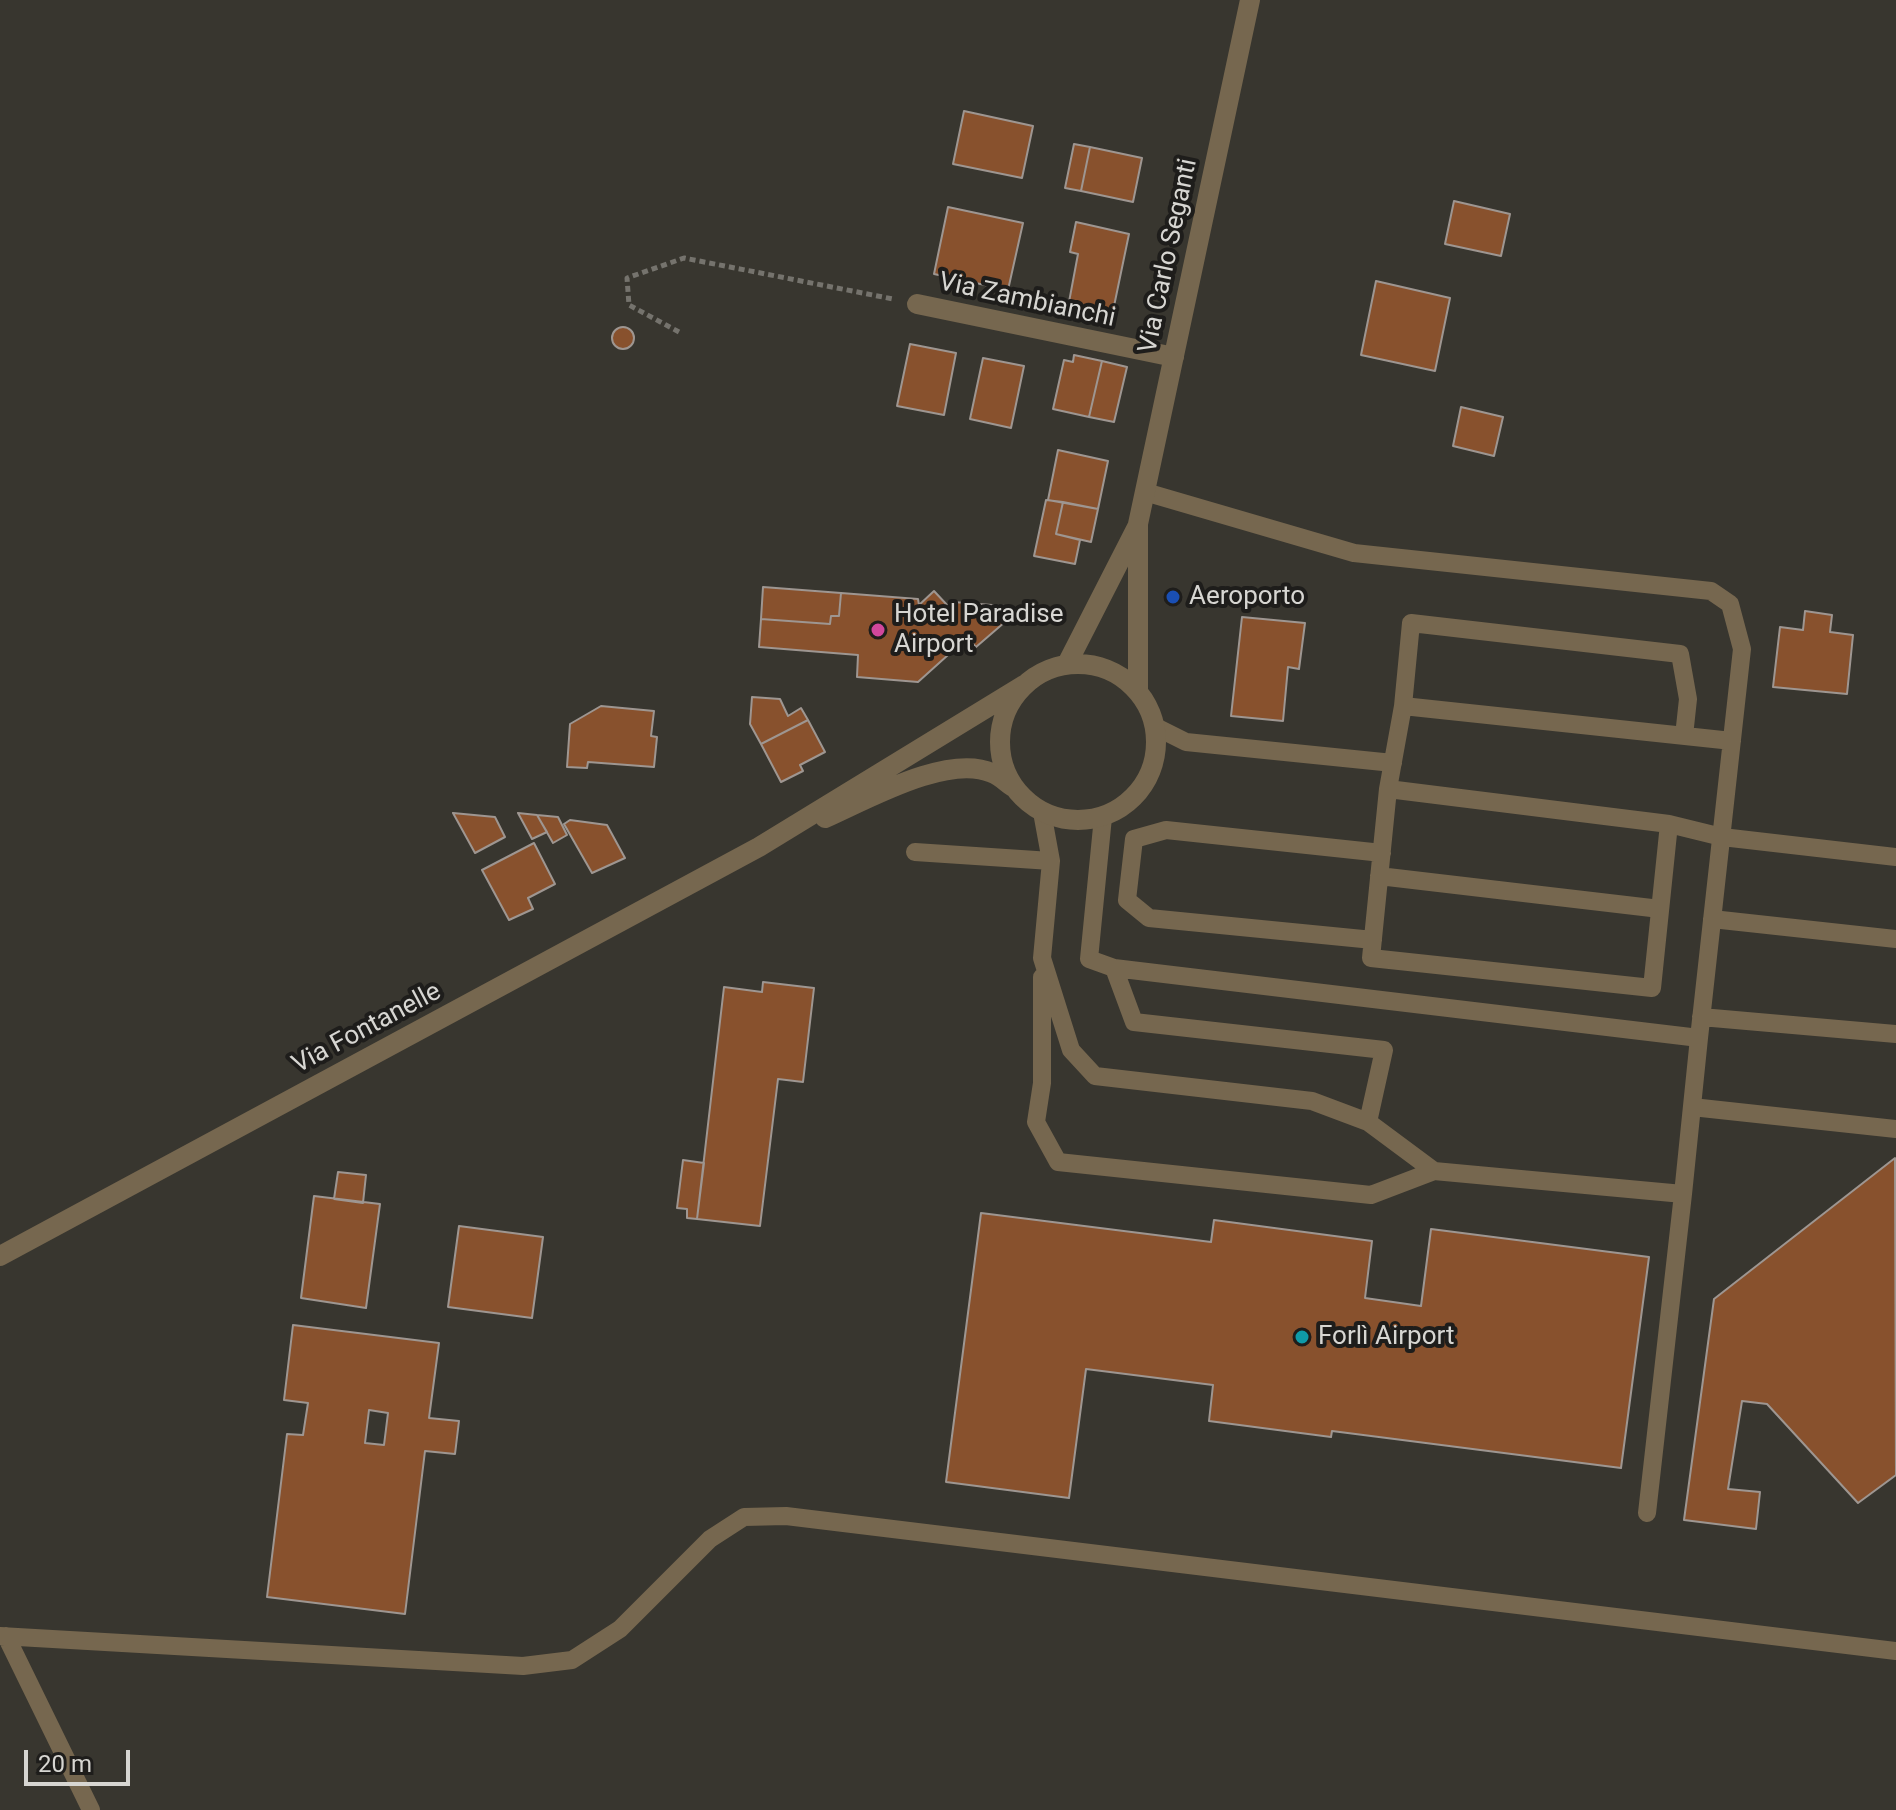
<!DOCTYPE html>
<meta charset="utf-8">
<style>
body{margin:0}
#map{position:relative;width:1896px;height:1810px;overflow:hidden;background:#38362f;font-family:Roboto,sans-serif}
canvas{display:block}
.scale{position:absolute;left:24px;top:1750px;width:106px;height:36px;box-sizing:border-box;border:4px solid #d7d6d2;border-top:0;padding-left:10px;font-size:24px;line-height:28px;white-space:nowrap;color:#d7d6d2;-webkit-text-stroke:6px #1e1d1b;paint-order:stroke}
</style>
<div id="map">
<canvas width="1896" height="1810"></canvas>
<div class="scale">20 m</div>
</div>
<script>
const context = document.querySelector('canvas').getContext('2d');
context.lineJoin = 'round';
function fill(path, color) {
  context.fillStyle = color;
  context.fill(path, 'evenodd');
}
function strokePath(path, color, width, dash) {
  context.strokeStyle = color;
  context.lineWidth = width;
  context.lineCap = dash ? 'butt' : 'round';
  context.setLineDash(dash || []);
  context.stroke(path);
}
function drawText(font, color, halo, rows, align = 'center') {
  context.font = font + ' Roboto,sans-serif';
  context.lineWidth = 8;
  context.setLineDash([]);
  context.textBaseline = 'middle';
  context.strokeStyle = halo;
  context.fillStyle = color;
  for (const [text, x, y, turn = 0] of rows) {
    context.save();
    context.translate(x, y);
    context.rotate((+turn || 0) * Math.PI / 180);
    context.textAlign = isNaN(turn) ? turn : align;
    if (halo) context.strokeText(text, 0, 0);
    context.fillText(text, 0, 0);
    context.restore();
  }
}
const building = new Path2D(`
 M964 111 1033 126 1022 178 953 164Z
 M1074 144 1090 147 1081 191 1065 188Z
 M1090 147 1142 158 1133 202 1081 191Z
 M1454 201 1510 214 1501 256 1445 244Z
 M948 207 1023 223 1008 290 934 274Z
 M1076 222 1129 234 1113 311 1069 302 1078 254 1070 252Z
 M1376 281 1450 298 1435 371 1361 355Z
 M612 338a11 11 0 1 1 22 0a11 11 0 1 1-22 0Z
 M910 344 956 353 944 415 897 406Z
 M1074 355 1102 361 1089 417 1053 409 1064 360 1073 362Z
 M983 358 1024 366 1011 428 970 419Z
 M1102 361 1127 367 1114 422 1089 417Z
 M1461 407 1503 417 1494 456 1453 446Z
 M1058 450 1108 461 1098 509 1048 500Z
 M1046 500 1063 502 1056 534 1080 540 1075 564 1034 556Z
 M1063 502 1098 509 1091 542 1056 534Z
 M763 587 841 593 839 616H831L830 624 761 619Z
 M934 591 948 606 953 602 1005 606 1013 615 976 647 968 637 918 682 857 677 858 655 759 647 761 619 830 624 831 616H839L841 593 918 599 919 605Z
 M1805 611 1832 615 1830 632 1853 635 1847 694 1773 687 1780 627 1803 630Z
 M1242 617 1305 623 1299 669 1288 667 1283 721 1231 716Z
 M752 697 780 699 788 716 801 708 808 720 761 744 750 724Z
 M601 706 654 711 651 736 657 737 654 767 588 762 587 768 567 767 570 724Z
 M808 720 825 752 800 765 803 771 781 782 761 744Z
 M453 813 495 817 505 837 475 853Z
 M518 813 537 815 547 832 532 839Z
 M537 815 558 817 567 835 553 843Z
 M570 820 607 825 625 858 592 873 564 824Z
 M534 843 555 884 528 898 533 909 509 920 482 870Z
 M763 982 814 988 803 1082 778 1079 760 1226 697 1219 724 987 762 992Z
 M1895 1158 1896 1475 1858 1503 1767 1404 1742 1401 1728 1489 1760 1492 1756 1529 1684 1520 1714 1299Z
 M683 1160 704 1163 697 1219 687 1218V1209L677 1208Z
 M338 1172 366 1175 363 1203 334 1199Z
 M314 1196 380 1204 366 1308 301 1298Z
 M981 1213 1211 1242 1214 1220 1372 1241 1365 1298 1421 1306 1431 1229 1649 1257 1621 1468 1332 1431 1331 1437 1209 1421 1213 1385 1086 1369 1069 1498 946 1482Z
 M459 1226 543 1237 532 1318 448 1307Z
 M293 1325 439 1343 429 1418 459 1421 455 1454 425 1451 405 1614 267 1597 287 1434 303 1435 308 1403 284 1400ZM369 1410 388 1413 384 1445 365 1443Z`);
fill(building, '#88512d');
strokePath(building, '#9e9691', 2);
strokePath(new Path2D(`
 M679 332 629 305 627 278 684 258 893 299`), '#75736d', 5, [6, 4]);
strokePath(new Path2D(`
 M1403 706 1732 741
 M1156 727 1186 742 1393 763
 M1684 736 1688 699 1680 654 1411 623 1403 706 1388 789 1371 958 1652 988 1669 824 1722 837 1896 857
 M1388 789 1669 824
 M1042 812 1051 861 1042 958 1071 1050 1095 1076 1312 1101 1368 1122 1434 1171 1683 1194 1699 1038
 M1103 817 1089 959 1114 968 1699 1038 1742 649 1730 604 1711 591 1354 553 1145 492
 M915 852 1051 861
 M1379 876 1660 909
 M1712 919 1896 939
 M1373 940 1149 918 1127 900 1134 839 1166 830 1382 853
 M1114 968 1134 1022 1384 1050 1368 1122
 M1042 977V1083L1036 1122 1058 1162 1371 1195 1434 1171
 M1701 1017 1896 1034
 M1692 1107 1896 1129
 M1647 1513 1683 1194
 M0 1636 523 1666 572 1660 620 1629 710 1539 744 1517 786 1516 1896 1651
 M6 1636 91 1810`), '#76674f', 18);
strokePath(new Path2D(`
 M917 304 1174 357
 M1068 662 1137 527
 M1000 742a78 78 0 1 1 156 0a78 78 0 1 1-156 0Z
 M1138 690V524L1250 0
 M825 818C866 800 948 753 992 773 1000 776 1007 783 1013 787
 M0 1256 759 847 1024 685`), '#76674f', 20);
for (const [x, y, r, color] of [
 [1173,597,8,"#1a4fb4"],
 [878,630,8,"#d1479c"],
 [1302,1337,8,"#0f9aa8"]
]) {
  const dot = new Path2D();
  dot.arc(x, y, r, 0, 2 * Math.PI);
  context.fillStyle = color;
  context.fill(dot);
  strokePath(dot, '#1e1d1b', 3);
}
drawText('26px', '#d7d6d2', '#1e1d1b', [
 ["Via Carlo Seganti",1169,256,-78],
 ["Via Zambianchi",1027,301,12],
 ["Via Fontanelle",367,1029,-28]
]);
drawText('26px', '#d7d6d2', '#1e1d1b', [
 ["Aeroporto",1189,597],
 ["Hotel Paradise",894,615],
 ["Airport",894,645],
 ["Forlì Airport",1318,1337]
], 'left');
</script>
